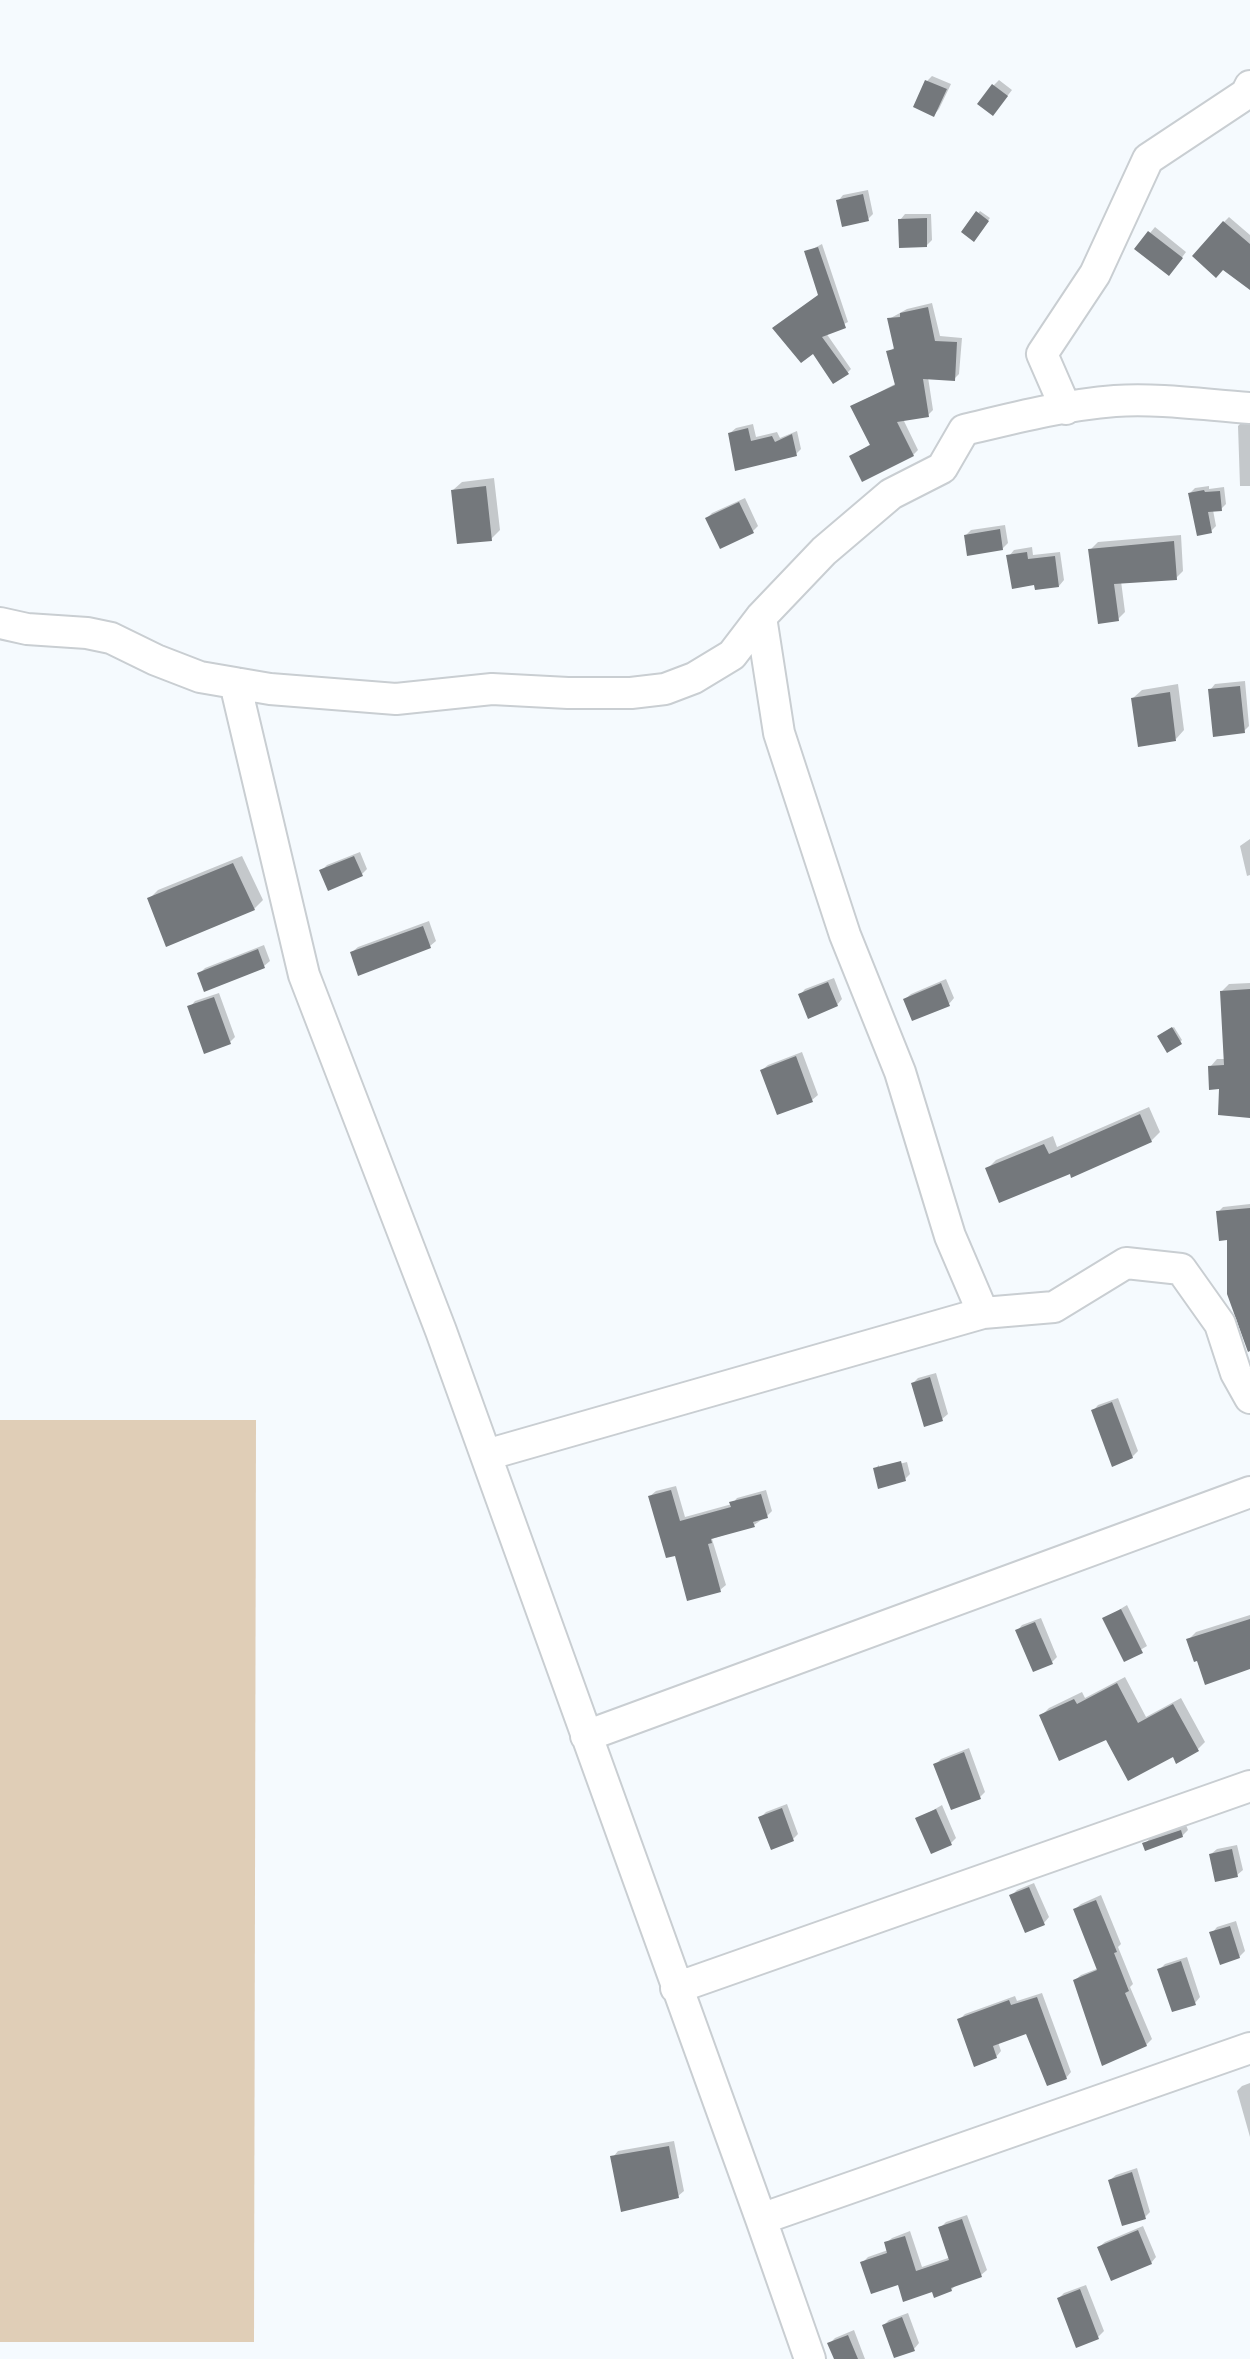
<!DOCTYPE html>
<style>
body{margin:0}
canvas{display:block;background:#f5fafe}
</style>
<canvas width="1250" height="2359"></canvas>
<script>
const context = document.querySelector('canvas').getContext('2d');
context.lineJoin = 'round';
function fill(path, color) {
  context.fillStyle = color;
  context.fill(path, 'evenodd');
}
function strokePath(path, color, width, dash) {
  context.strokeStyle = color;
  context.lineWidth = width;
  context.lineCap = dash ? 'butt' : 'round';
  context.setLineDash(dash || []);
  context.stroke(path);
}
fill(new Path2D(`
 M0 1420H256L254 2342H0Z`), '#e0ceb7');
fill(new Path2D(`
 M932 76 951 84 939 109 934 115 927 81Z
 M999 80 1012 90 998 108 994 85Z
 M868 190 873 214 868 219 838 201 843 195Z
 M980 211 990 218 974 239 963 231Z
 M905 214H931L932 240 927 245 900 220Z
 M1229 217 1250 235V286L1223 268 1224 222Z
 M1155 227 1186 252 1174 268 1150 233Z
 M822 244 848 322 826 333 851 369 847 373 813 351 820 295 807 252Z
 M932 303 940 336 962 338 959 374 954 379 928 377 933 410 928 415 903 419 918 450 913 455 851 456 871 444 853 406 897 383 889 352 896 346 889 319 907 309Z
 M1243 421H1250V486H1240L1238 426Z
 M753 424 756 437 777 432 780 438 797 431 801 449 796 454 737 468 730 433 736 428Z
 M494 478 500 530 491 539 453 490 462 482Z
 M1209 486V489L1224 487 1226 504 1221 509 1213 510 1216 526 1211 531 1190 493 1195 488Z
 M745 498 758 526 753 531 707 518 712 513Z
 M1005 525 1008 543 1002 549 966 535 971 530Z
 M1181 535 1183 571 1176 578 1121 581 1125 612 1118 619 1090 550 1098 542Z
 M1032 547 1033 555 1060 552 1064 580 1059 586 1036 583 1009 556 1014 550Z
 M1245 681 1249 726 1244 731 1210 690 1215 684Z
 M1178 684 1184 730 1176 739 1133 698 1142 690Z
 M1250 839V875L1247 876 1240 846Z
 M360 852 367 869 361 875 321 871 327 865Z
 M242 856 263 900 254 909 149 899 158 890Z
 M429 921 436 941 430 946 352 952 358 947Z
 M264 945 270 961 264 966 199 974 205 968Z
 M834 978 842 999 837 1005 800 995 805 989Z
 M946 979 954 998 949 1004 905 999 911 994Z
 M1250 983V1116L1210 1067 1217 1059H1226L1222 991 1229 984Z
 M219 993 235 1037 230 1042 190 1007 195 1001Z
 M1174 1027 1182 1040 1180 1042 1161 1034Z
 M802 1052 818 1095 812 1100 778 1113 762 1070 768 1065Z
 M1149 1107 1160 1132 1151 1141 1071 1171 987 1169 996 1160 1053 1136 1057 1147Z
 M1250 1204V1346L1229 1238 1218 1212 1223 1207Z
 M936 1373 948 1414 942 1419 913 1383 918 1378Z
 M1118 1398 1138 1451 1132 1457 1093 1411 1098 1405Z
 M907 1462 910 1474 905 1479 875 1469 879 1465V1469Z
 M676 1486 685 1517 732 1504 737 1498 766 1490 772 1511 767 1516 754 1525 712 1539 726 1585 720 1590 676 1553 650 1496 656 1491Z
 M1127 1605 1147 1646 1125 1659 1104 1619Z
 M1250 1615V1667L1189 1639 1196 1632Z
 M1041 1618 1057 1657 1052 1662 1017 1631 1022 1625Z
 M1125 1677 1146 1717 1181 1698 1205 1742 1197 1750 1174 1755 1107 1737 1041 1716 1049 1708 1082 1692 1085 1698Z
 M969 1748 985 1792 980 1797 936 1764 941 1759Z
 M787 1804 798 1834 793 1839 761 1817 766 1812Z
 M942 1805 956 1838 951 1843 918 1819Z
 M1186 1825 1188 1830 1182 1836 1145 1844 1150 1838Z
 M1237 1845 1243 1870 1237 1875 1211 1854 1217 1849Z
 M1034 1883 1049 1917 1044 1923 1011 1896 1017 1890Z
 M1101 1895 1121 1944 1118 1947 1133 1984 1130 1987 1152 2039 1146 2045 1075 1980 1081 1975 1099 1968 1075 1909 1081 1904Z
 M1236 1921 1245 1951 1239 1957 1212 1933 1217 1927Z
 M1187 1957 1200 1997 1195 2003 1159 1970 1165 1964Z
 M1042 1993 1071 2072 1066 2078 1027 2031 998 2042 1001 2051 996 2057 959 2020 965 2014 1015 1996 1017 2001Z
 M1250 2083V2137L1237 2091 1242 2086Z
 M674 2141 684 2191 678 2196 613 2157 618 2151Z
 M1137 2168 1150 2212 1145 2217 1110 2180 1116 2175Z
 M967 2215 987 2270 981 2275 957 2284 951 2290H933L899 2282 863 2262 868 2257 888 2250 886 2243 892 2238 910 2231 922 2267 951 2257 940 2228 946 2222Z
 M1143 2226 1156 2257 1151 2263 1099 2247 1105 2242Z
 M1086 2285 1104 2331 1098 2337 1077 2345 1059 2298 1064 2293Z
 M908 2313 919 2343 914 2349 884 2325 889 2320Z
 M854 2330 865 2359H836L830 2343 835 2338Z`), '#0003');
fill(new Path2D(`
 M925 80 947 89 934 117 913 107Z
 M992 84 1008 96 993 116 977 104Z
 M863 194 869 221 842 227 836 200Z
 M976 211 989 221 974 242 961 232Z
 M927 218V247L899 248 898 219Z
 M1223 221 1250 244V290L1223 270 1216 278 1192 256Z
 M1148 231 1183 258 1169 276 1134 249Z
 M818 247 846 328 822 337 849 374 833 384 813 354 801 363 772 328 818 295 804 251Z
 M928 307 935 341 957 342 955 381 923 379 929 417 897 422 914 456 862 482 849 456 870 445 850 406 895 385 886 351 894 349 887 318 900 317V313Z
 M748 428 751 441 772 436 775 442 792 434 797 456 735 471 728 433Z
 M486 486 492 541 457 544 451 490Z
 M1204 490 1205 492 1220 491 1222 511 1208 512 1212 533 1197 536 1188 493Z
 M739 502 754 533 720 549 705 518Z
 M1000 529 1003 550 967 556 964 535Z
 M1174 541 1177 580 1114 584 1119 621 1098 624 1088 549Z
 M1027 552 1028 559 1055 556 1059 587 1035 590 1034 585 1012 589 1006 555Z
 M1240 686 1245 733 1213 737 1208 689Z
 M1170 692 1176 741 1138 747 1131 698Z
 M354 856 363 876 328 891 319 870Z
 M233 863 255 910 166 947 147 898Z
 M423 926 431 948 358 976 350 952Z
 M258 949 265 968 204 992 197 973Z
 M828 982 838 1006 808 1019 798 994Z
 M941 983 950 1006 912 1021 903 999Z
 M1250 989V1118L1218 1115 1219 1089 1209 1090 1208 1066 1224 1065 1220 991Z
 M214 997 231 1044 204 1054 187 1006Z
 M1172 1027 1182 1044 1167 1053 1157 1036Z
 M796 1056 813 1102 777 1115 760 1070Z
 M1140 1114 1152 1142 1071 1178 1070 1174 999 1203 985 1168 1044 1144 1049 1154Z
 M1250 1208V1351L1248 1352 1227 1294V1240L1219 1241 1216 1211Z
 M930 1377 943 1421 924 1427 911 1383Z
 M1112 1402 1133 1458 1112 1467 1091 1410Z
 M901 1461 906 1481 878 1489 873 1468Z
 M671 1490 680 1521 731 1507 729 1502 761 1494 768 1518 753 1522 755 1527 711 1539 712 1543 708 1544 721 1592 687 1601 675 1556 666 1558 648 1496Z
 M1121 1609 1143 1653 1124 1662 1102 1618Z
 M1250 1619V1669L1205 1685 1197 1661 1194 1662 1186 1639Z
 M1035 1622 1053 1664 1033 1672 1015 1630Z
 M1117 1683 1138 1723 1173 1704 1199 1751 1176 1764 1173 1757 1128 1781 1106 1740 1059 1761 1039 1715 1074 1699 1077 1704Z
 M964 1752 981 1799 951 1810 933 1764Z
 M782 1808 794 1841 771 1850 758 1817Z
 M936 1809 952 1845 931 1854 915 1818Z
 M1181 1830 1183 1837 1145 1851 1142 1843Z
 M1232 1849 1238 1877 1215 1882 1209 1854Z
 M1029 1887 1045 1925 1025 1933 1009 1895Z
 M1096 1900 1117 1952 1114 1953 1129 1991 1125 1993 1147 2046 1102 2066 1073 1980 1097 1970 1073 1909Z
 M1230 1926 1240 1958 1220 1965 1209 1932Z
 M1181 1961 1196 2005 1172 2012 1157 1969Z
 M1037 1997 1067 2079 1047 2086 1026 2034 993 2046 997 2058 974 2067 957 2019 1009 2000 1011 2005Z
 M669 2146 679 2198 621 2212 610 2156Z
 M1132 2172 1146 2219 1122 2226 1108 2180Z
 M962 2219 982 2277 951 2288 952 2291 934 2298 932 2292 903 2302 898 2285 871 2294 860 2262 887 2253 884 2242 905 2236 916 2271 949 2260 938 2227Z
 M1138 2230 1152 2264 1111 2281 1097 2247Z
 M1080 2289 1099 2339 1076 2348 1057 2298Z
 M902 2317 915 2351 894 2358 882 2325Z
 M848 2335 858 2359H834L827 2343Z`), '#74787c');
const minor = new Path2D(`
 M1066 409 1042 354 1095 274 1148 159 1246 94 1250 86
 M761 617 779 733 845 935 900 1072 950 1236 983 1313 1054 1307 1126 1263 1181 1269 1220 1324 1236 1373 1250 1398
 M0 623 27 629 87 633 111 638 156 660 200 677 270 689 396 699 492 689 568 693H631L665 689 694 678 732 655 761 617 824 551 891 494 942 468 964 430C1014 418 1064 405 1115 401 1159 398 1206 405 1250 408
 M235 683 304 975 441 1331 761 2219 810 2359
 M486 1455 983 1313
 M586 1736 1250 1492
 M676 1988 1250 1786
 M761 2219 1250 2048`);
strokePath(minor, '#c9ced2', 34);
strokePath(minor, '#fff', 30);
</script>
